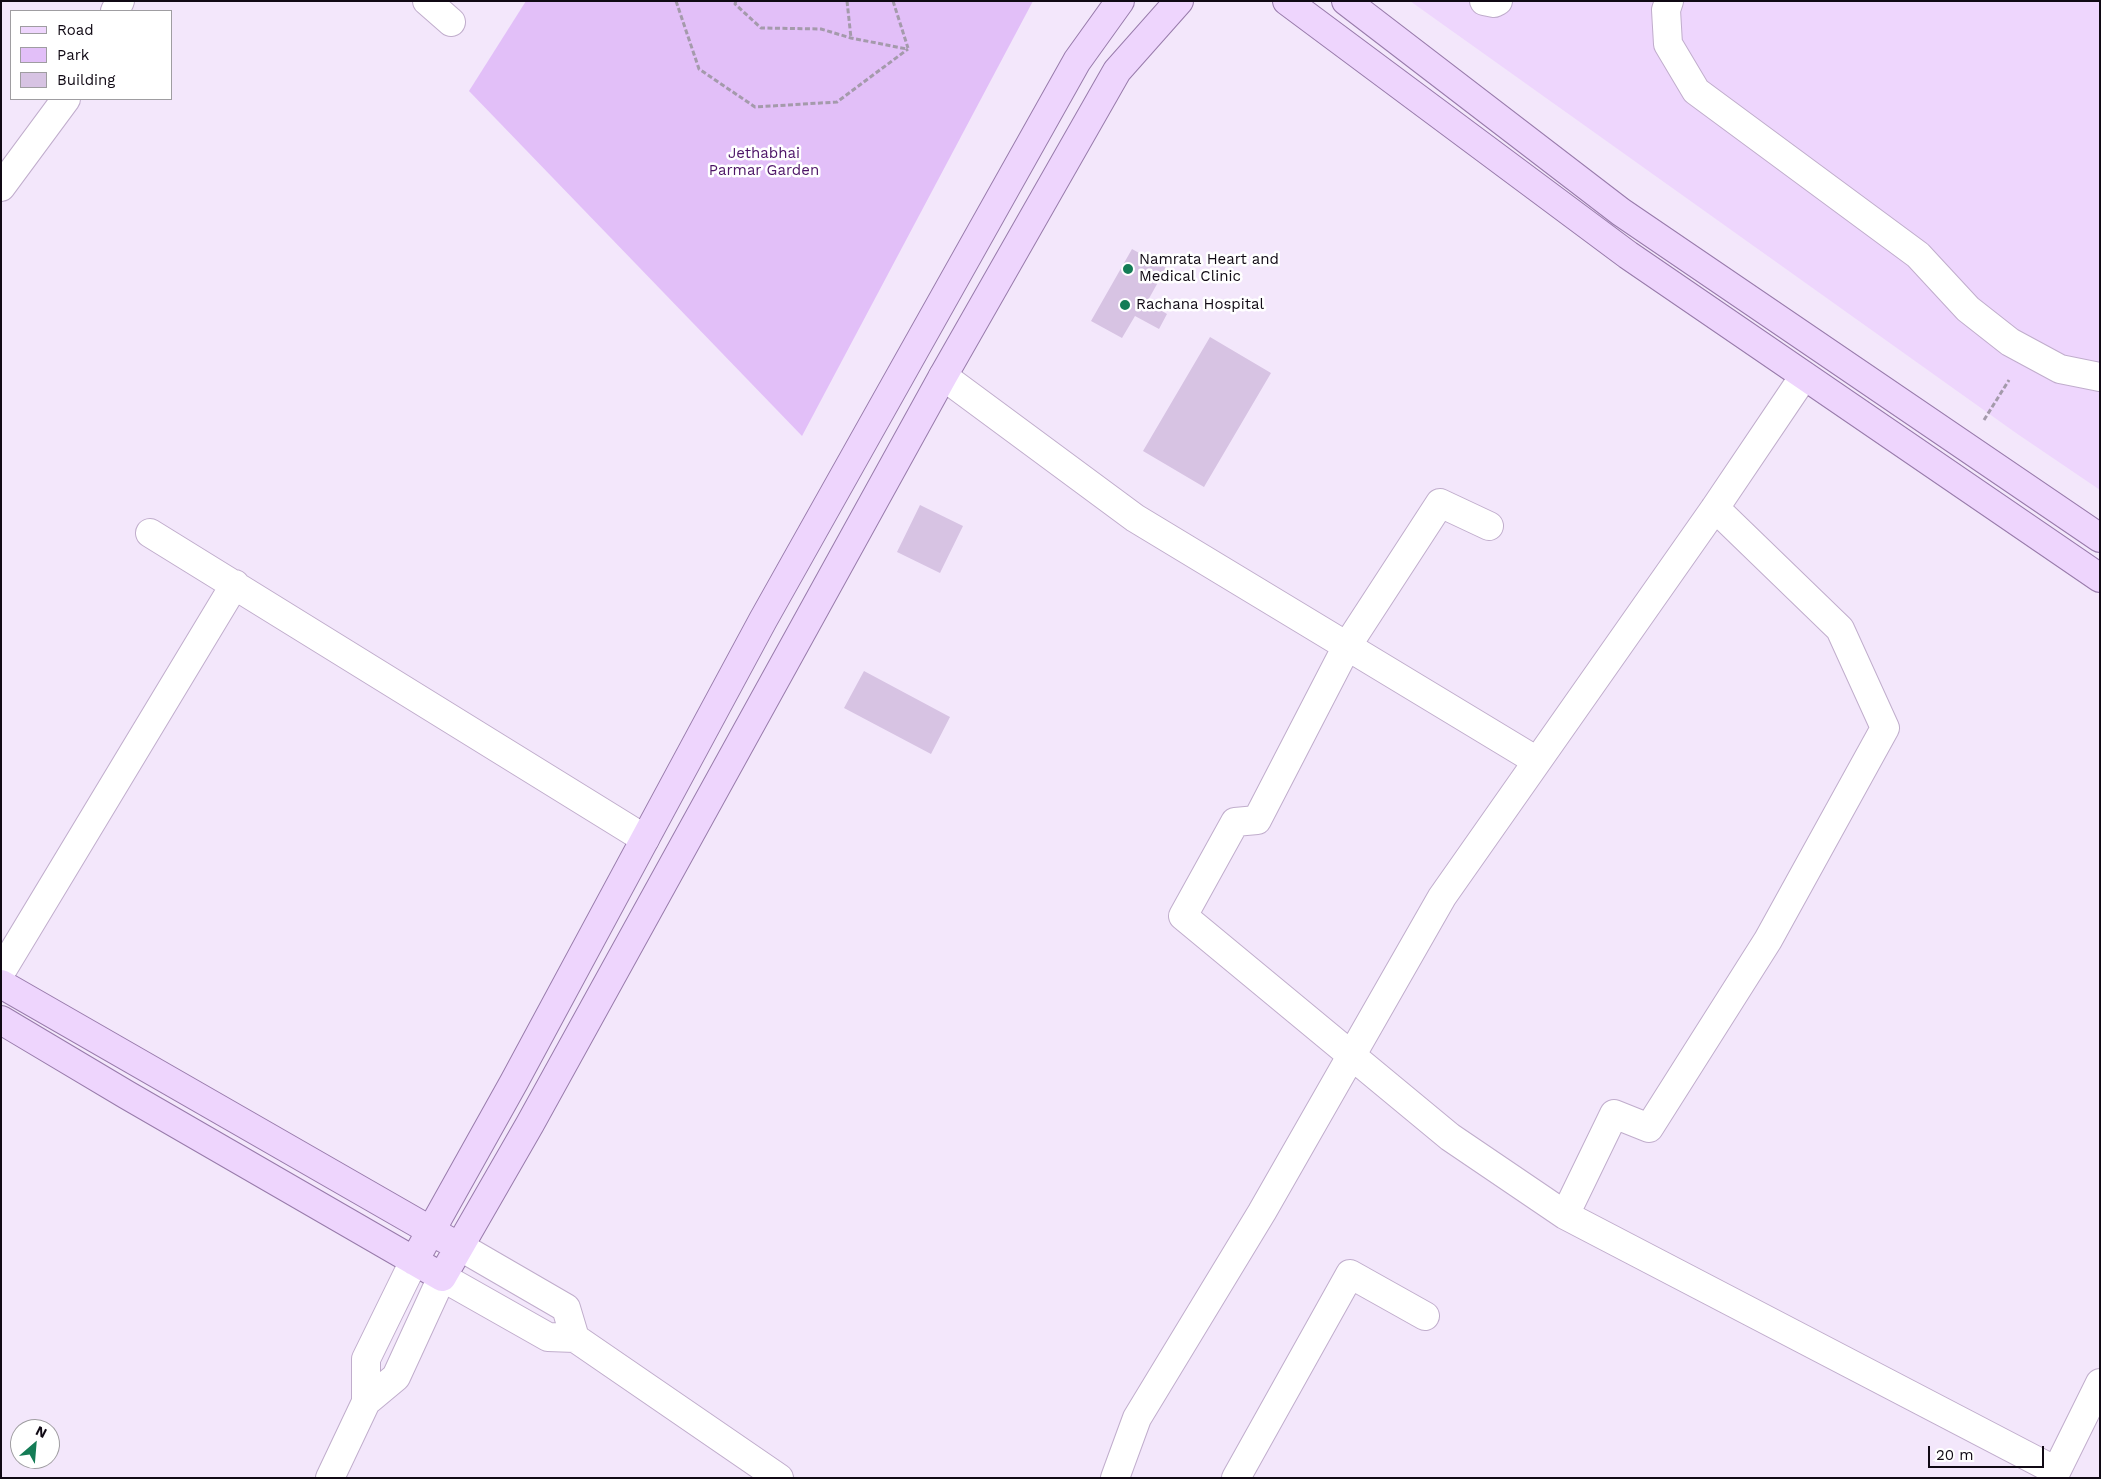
<!DOCTYPE html>
<style>
body{margin:0}
#map{position:relative;width:2101px;height:1479px;overflow:hidden;background:#f3e7fb;font-family:"Work Sans",sans-serif}
canvas{display:block}
.frame{position:absolute;inset:0;border:2px solid #100914;pointer-events:none}
.legend{position:absolute;left:10px;top:10px;width:162px;height:90px;box-sizing:border-box;background:#fff;border:1px solid #9f9da1;margin:0;padding:6px 9px;list-style:none;font-size:15px;color:#100914}
.legend li{display:flex;align-items:center;gap:10px;height:25px}
.legend b{width:25px;border:1px solid #9f9da1}
.north{position:absolute;left:10px;top:1419px;width:50px;height:50px;box-sizing:border-box;background:#fff;border:1px solid #9f9da1;border-radius:50%;rotate:27deg;font-size:14px;font-weight:700;line-height:20px;text-align:center;color:#100914}
.north::after{content:'';display:block;margin:auto;width:18px;height:22px;background:#147c56;clip-path:polygon(50% 0,100% 100%,50% 72%,0 100%)}
.scale{position:absolute;left:1928px;top:1446px;width:116px;height:22px;box-sizing:border-box;border:2px solid #100914;border-top:0;padding-left:6px;font-size:15px;line-height:18px;white-space:nowrap;color:#100914;-webkit-text-stroke:4px #fff;paint-order:stroke}
</style>
<div id="map">
<canvas width="2101" height="1479"></canvas>
<div class="frame"></div>
<ul class="legend">
<li><b style="height:6px;background:#eed5fd"></b>Road</li>
<li><b style="height:14px;background:#e2bff8"></b>Park</li>
<li><b style="height:14px;background:#d7c3e3"></b>Building</li>
</ul>
<div class="north">N</div>
<div class="scale">20 m</div>
</div>
<script>
const context = document.querySelector('canvas').getContext('2d');
context.lineJoin = 'round';
function fill(path, color) {
  context.fillStyle = color;
  context.fill(path, 'evenodd');
}
function strokePath(path, color, width, dash) {
  context.strokeStyle = color;
  context.lineWidth = width;
  context.lineCap = dash ? 'butt' : 'round';
  context.setLineDash(dash || []);
  context.stroke(path);
}
function drawText(font, color, halo, rows, align = 'center') {
  context.font = font + ' "Work Sans",sans-serif';
  context.lineWidth = 5;
  context.setLineDash([]);
  context.textBaseline = 'middle';
  context.strokeStyle = halo;
  context.fillStyle = color;
  for (const [text, x, y, turn = 0] of rows) {
    context.save();
    context.translate(x, y);
    context.rotate((+turn || 0) * Math.PI / 180);
    context.textAlign = isNaN(turn) ? turn : align;
    if (halo) context.strokeText(text, 0, 0);
    context.fillText(text, 0, 0);
    context.restore();
  }
}
fill(new Path2D(`
 M1410 1H2100V490L2016 433Z`), '#eed6fd');
fill(new Path2D(`
 M526 1H1033L802 436 469 91Z`), '#e2bff8');
fill(new Path2D(`
 M1132 249 1166 268 1147 302 1167 314 1159 329 1135 316 1122 338 1091 321Z
 M1210 337 1271 373 1204 487 1143 451Z
 M920 505 963 526 940 573 897 552Z
 M864 671 950 717 931 754 844 708Z`), '#d7c3e3');
const minor = new Path2D(`
 M427 1 451 22
 M1484 1 1494 3 1498 1
 M1669 1 1666 10 1668 44 1696 91 1918 255 1968 309 2010 342 2060 369 2100 377
 M115 11 120 1
 M1 187 66 99
 M943 376 1135 518 1537 761
 M1489 526 1440 503 1347 646 1257 820 1235 822 1183 916 1450 1137 1565 1215 2056 1471
 M150 533 645 839
 M1 972 235 584
 M1565 1215 1614 1114 1649 1128 1768 940 1885 728 1840 629 1715 508
 M459 1246 566 1308 575 1338
 M366 1402V1359L414 1261
 M330 1478 366 1402 396 1377 442 1277 548 1337 575 1338 779 1478
 M1115 1478 1137 1418 1262 1212 1442 897 1715 508 1804 376
 M1236 1478 1350 1274 1425 1316
 M2053 1478 2100 1383`);
const major = new Path2D(`
 M1287 1 1628 255 2100 578
 M1346 1 1621 212 2100 538
 M1 984 447 1240
 M1 1020 127 1095 442 1277 530 1124 943 376 1117 71 1179 1
 M414 1261 514 1082 763 620 1077 61 1120 1`);
strokePath(minor, '#c0adcc', 30);
strokePath(major, '#987bab', 30);
strokePath(new Path2D(`
 M676 1 699 69 755 107 837 102 908 49
 M736 1 735 4 761 28 821 29 851 38 907 49
 M847 1 851 38
 M893 1 908 48
 M1984 420 2009 380`), '#a49aab', 3, [5, 2.5]);
strokePath(minor, '#fff', 28);
strokePath(major, '#eed5fd', 28);
for (const [x, y, r, color] of [
 [1128,269,6,"#147c56"],
 [1125,305,6,"#147c56"]
]) {
  const dot = new Path2D();
  dot.arc(x, y, r, 0, 2 * Math.PI);
  context.fillStyle = color;
  context.fill(dot);
  strokePath(dot, '#fff', 2);
}
drawText('15px', '#4d1467', '#fff', [
 ["Jethabhai",764,154],
 ["Parmar Garden",764,171]
]);
drawText('15px', '#100914', '#fff', [
 ["Namrata Heart and",1139,260],
 ["Medical Clinic",1139,277],
 ["Rachana Hospital",1136,305]
], 'left');
</script>
